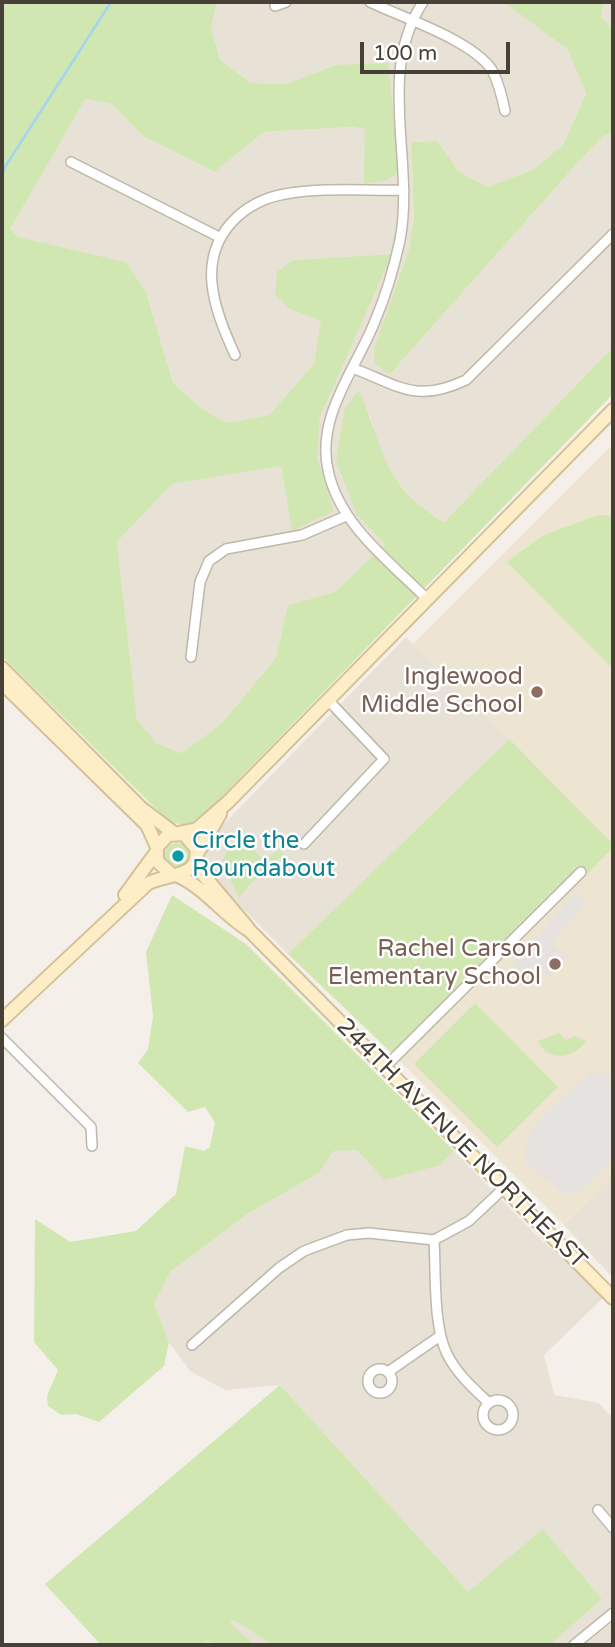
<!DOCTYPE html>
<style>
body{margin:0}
#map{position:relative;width:615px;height:1647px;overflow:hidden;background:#f4efe8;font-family:"Varela Round",sans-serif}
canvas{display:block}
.frame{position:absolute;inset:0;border:4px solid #474036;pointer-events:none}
.scale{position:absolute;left:360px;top:42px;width:150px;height:32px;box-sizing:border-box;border:4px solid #474036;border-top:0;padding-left:9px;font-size:21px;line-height:24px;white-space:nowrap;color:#474036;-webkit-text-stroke:5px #fff;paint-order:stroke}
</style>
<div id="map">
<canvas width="615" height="1647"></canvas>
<div class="frame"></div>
<div class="scale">100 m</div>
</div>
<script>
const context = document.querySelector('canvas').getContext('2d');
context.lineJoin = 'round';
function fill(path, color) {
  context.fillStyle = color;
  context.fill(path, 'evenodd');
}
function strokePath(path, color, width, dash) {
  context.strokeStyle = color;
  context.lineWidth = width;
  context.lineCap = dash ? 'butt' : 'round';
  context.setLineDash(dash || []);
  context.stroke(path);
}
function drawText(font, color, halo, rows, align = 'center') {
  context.font = font + ' "Varela Round",sans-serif';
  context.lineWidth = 5;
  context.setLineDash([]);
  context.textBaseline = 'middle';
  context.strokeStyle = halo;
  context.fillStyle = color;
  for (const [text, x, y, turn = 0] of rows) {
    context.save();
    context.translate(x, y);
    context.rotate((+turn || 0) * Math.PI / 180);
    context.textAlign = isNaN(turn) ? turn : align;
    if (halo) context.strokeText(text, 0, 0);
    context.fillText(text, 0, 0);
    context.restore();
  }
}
fill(new Path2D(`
 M217 2H505L568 50 586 92 563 145 532 170 488 187 458 171 438 141 411 142 414 217 409 251 374 348 390 374 581 159 603 136 613 134V347L444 522 423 509 396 481 378 449 370 415 357 515 385 544 335 592 288 605 276 658 221 724 182 753 156 743 137 721 117 542 172 484 281 466 292 530 334 511 316 458 320 417 391 254 293 260 290 309 322 321 314 364 269 415 226 423 201 408 173 383 146 292 126 262 17 237 10 231 84 99 112 104 144 137 213 172 264 132 352 127 366 129 399 172 336 65 285 84 251 83 220 60 211 27Z
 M604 2H613V28L601 18Z
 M406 637 509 739 288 954 205 870V855L212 836Z
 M356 1150 440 1165 454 1151 532 1231 604 1297 544 1355 554 1395 599 1403 613 1419V1645H550L602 1599 543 1530 468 1593 280 1385 225 1390 190 1371 169 1342 154 1304 170 1272 249 1213 319 1173 334 1151Z
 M613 1174V1278L564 1225Z
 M233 1620 273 1645H202Z`), '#e7e1d6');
fill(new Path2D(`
 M611 446 613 448V844L413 644Z
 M613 848V1174L564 1225 400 1061Z`), '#ede4d2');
fill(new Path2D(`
 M2 2H217L211 27 220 60 251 83 285 84 336 65 388 63 399 172 387 180 364 184 365 129 352 127 264 132 214 172 144 137 112 104 85 99 10 230 18 237 126 262 146 292 173 383 201 408 226 423 269 415 314 364 321 321 290 309 275 294 277 272 293 260 392 254 320 417 317 458 334 511 292 531 281 466 172 484 117 542 137 720 156 743 182 753 221 724 276 658 288 605 335 592 385 544 357 515 336 461 345 408 359 390C385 451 381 484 444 522L613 347V394L210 809 189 825 173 823 154 807 2 656Z
 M504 2H604L601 18 613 28V134L603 136 581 159 390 374 375 364 374 348 409 250 414 217 411 142 438 141 458 171 488 187 532 170 563 145 586 93 568 50Z
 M599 515 613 516V665H609L507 562 544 535Z
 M509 739 613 844V848L400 1061 288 954Z
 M240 843C252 844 256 857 268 859L280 848 283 855 248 886 239 898 222 861 227 851Z
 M165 855a12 12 0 1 1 24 0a12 12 0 1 1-24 0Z
 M172 895 246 944 454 1151 440 1165 385 1180 357 1150 334 1151 319 1173 249 1213 170 1272 154 1304 169 1342 164 1366 99 1422 76 1414 61 1415 48 1406 47 1396 58 1370 34 1342 35 1219 70 1242 136 1231 176 1194 185 1146 204 1151 210 1147 215 1122 205 1107 188 1112 138 1063 148 1049 153 1016 146 952Z
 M475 1003 558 1087 497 1147 414 1064Z
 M559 1033 566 1040 575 1036 586 1041C574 1059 548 1063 538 1041Z
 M280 1385 468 1592 543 1529 602 1599 550 1645H273L233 1620 230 1623 254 1645H223L207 1641 202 1645H101L45 1584Z`), '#d1e7b1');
fill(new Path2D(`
 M576 893 586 902 553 941 554 946 566 955 549 977 532 964 524 973 513 965Z
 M591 1072 613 1075V1159L579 1192 563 1194 524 1159 526 1145 535 1124Z`), '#e5e2df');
strokePath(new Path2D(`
 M2 177 5 167 111 2`), '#a5d4f0', 2.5);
const street = new Path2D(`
 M370 2C403 18 472 40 492 70 499 83 502 97 505 111
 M423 2C376 74 415 160 400 240 394 268 386 295 375 321 356 369 316 416 328 470 339 524 389 561 426 598
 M275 6 286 2
 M71 162 219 237
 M235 355C214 309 194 257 237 217 250 205 268 197 285 194 323 187 366 191 404 190
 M355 369C401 387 417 403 466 380L613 234
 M191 657 200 582 209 561 226 549 302 535 346 516
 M304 844 384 759 328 700
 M2 1038 91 1127 92 1146
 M385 1067 581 872
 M434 1240C436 1272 433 1326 447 1354 457 1374 473 1388 489 1403
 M192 1345 279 1268 304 1251 347 1235 369 1233 434 1240 469 1221 504 1188
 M368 1381a12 12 0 1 1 24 0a12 12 0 1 1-24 0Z
 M388 1372 440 1336
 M483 1415a15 15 0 1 1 30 0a15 15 0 1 1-30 0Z
 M598 1510 613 1528
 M574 1645 613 1613`);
const secondary = new Path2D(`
 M2 668 141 808 174 833
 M2 683 147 825 157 847
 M178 833 197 829 228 802 613 410
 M197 854 220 814
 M197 859 200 871 248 928
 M176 875C205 887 223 915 250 931L613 1298
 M125 895 155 854
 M2 1020 147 884C165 873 202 879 196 848L184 834 168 835 157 847V861L171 874`);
strokePath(street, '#bfb7aa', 12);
strokePath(secondary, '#d3c198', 16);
strokePath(street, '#fff', 9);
strokePath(secondary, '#feeec7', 12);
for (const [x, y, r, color] of [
 [537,692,7,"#8d6e63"],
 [178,856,7,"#0f9aa8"],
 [555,964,7,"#8d6e63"]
]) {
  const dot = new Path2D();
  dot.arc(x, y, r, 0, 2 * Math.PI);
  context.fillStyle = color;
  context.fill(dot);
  strokePath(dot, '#fff', 2.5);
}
drawText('24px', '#785e54', '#fff', [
 ["Inglewood",523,678],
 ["Middle School",523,706],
 ["Rachel Carson",541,950],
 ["Elementary School",541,978]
], 'right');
drawText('24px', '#0d838f', '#fff', [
 ["Circle the",192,842],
 ["Roundabout",192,870]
], 'left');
drawText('24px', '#474036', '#fff', [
 ["244TH AVENUE NORTHEAST",461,1144,45]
]);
</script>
